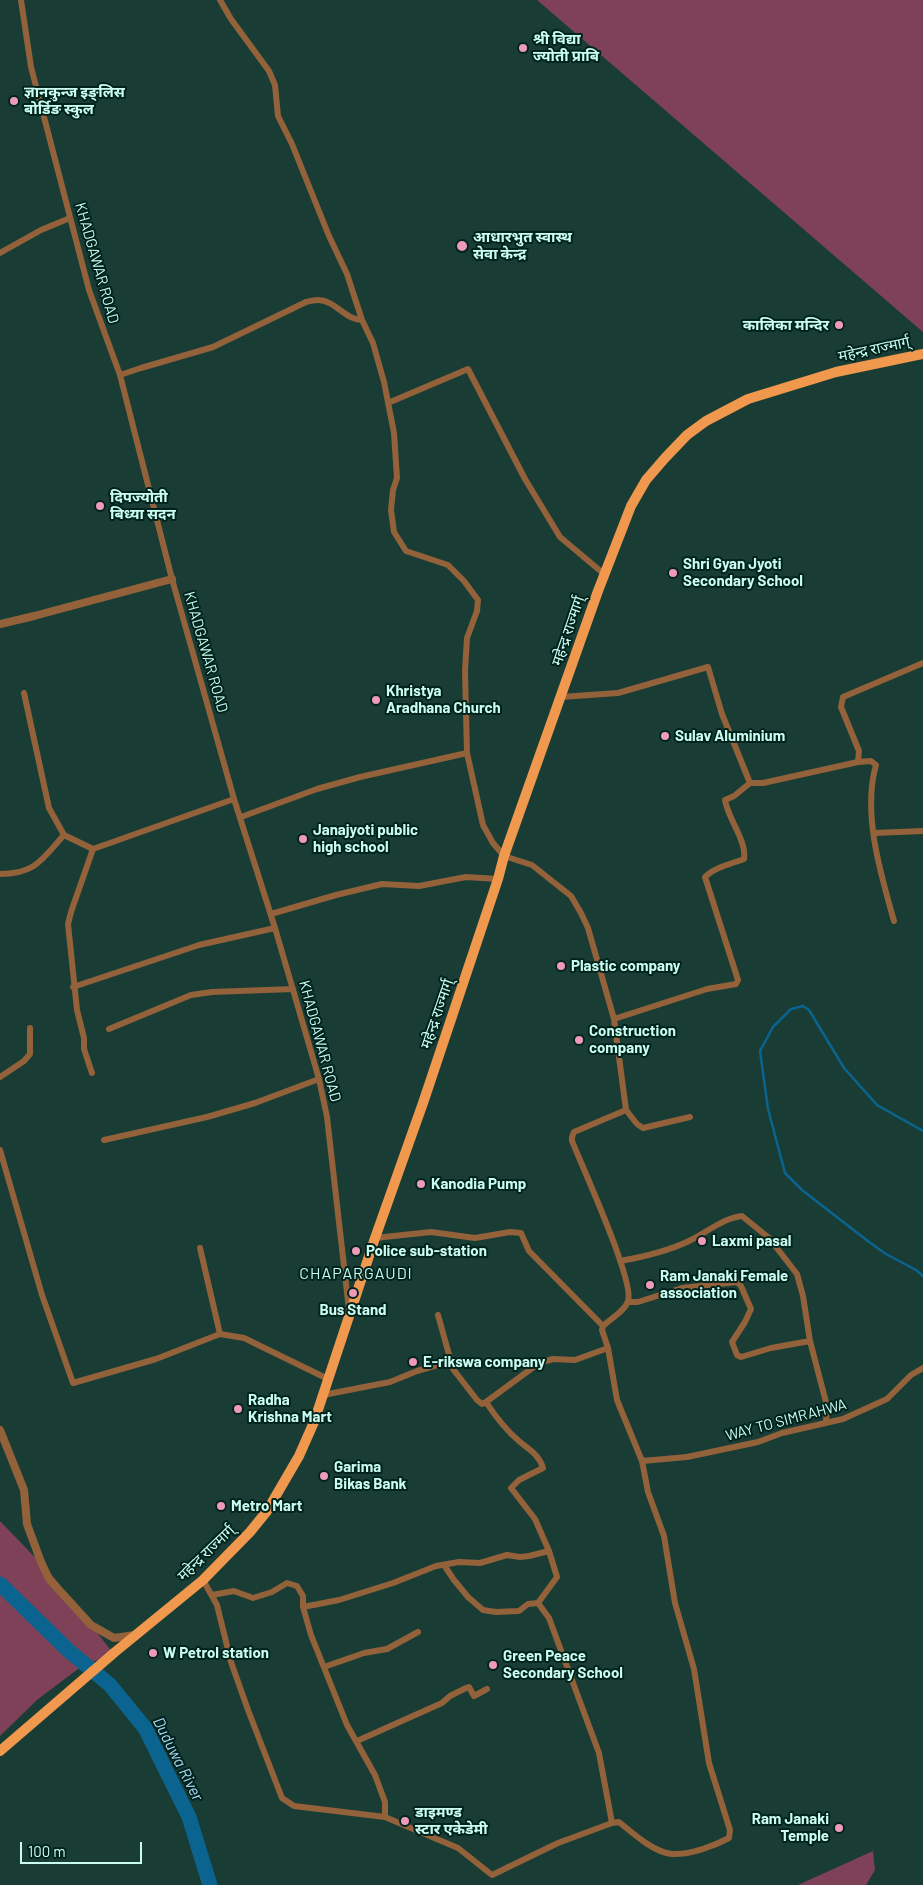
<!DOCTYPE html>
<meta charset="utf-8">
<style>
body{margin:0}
#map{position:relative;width:923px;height:1885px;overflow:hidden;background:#193d35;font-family:Barlow,sans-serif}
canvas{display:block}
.scale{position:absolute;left:20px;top:1842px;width:122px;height:22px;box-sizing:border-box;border:2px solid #cafdf0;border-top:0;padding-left:6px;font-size:15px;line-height:18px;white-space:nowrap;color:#cafdf0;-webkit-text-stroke:4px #00231d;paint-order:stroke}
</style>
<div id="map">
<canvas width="923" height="1885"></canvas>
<div class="scale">100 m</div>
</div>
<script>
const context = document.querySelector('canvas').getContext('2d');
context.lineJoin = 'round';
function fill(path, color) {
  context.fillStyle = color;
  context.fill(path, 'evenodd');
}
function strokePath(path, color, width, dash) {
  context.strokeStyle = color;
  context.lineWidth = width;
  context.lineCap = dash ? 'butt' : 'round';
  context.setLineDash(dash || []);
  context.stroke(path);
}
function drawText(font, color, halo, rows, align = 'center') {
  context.font = font + ' Barlow,"Noto Sans Devanagari",sans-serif';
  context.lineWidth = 4;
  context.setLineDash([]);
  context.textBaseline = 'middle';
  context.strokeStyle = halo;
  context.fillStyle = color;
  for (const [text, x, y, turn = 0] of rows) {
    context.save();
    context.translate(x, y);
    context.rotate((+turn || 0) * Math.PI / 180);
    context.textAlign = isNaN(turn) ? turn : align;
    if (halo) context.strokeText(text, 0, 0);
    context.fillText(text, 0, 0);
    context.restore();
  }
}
fill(new Path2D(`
 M537 0H923V332Z
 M0 1521 52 1575 113 1653 78 1669 37 1700 0 1736Z
 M873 1851 875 1870 866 1885H798Z`), '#7e4157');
strokePath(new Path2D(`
 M923 1131 877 1105 844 1068 809 1010 803 1006 791 1009 773 1027 760 1051 768 1109 785 1173 802 1190 869 1242 886 1254 916 1270 923 1276`), '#0b648f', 2.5);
strokePath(new Path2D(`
 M0 1584 69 1651 110 1685 145 1728 189 1817 210 1885`), '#0b648f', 15);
strokePath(new Path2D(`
 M21 0 31 67 89 290 120 375 172 579 234 799 275 928 319 1079 327 1117 349 1310
 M0 253 41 230 70 218
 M120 375 141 368 213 347 306 302C310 301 314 300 318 300 335 300 345 320 362 320
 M388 403 468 369 525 479 560 537 604 574
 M24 693 49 808 64 835 93 849
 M561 697 618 693 708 667 722 714 750 783
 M858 762 859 751 841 707 843 697 923 663
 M241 817 317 789 360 777 467 753
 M874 833 923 831
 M0 874C36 874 42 859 64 835
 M271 914 336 895 382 884 419 886 466 877 498 879
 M73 987 199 945 275 928
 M614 1019 707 989 736 984 738 980 705 877C715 867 731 864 744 859 747 841 728 819 725 800L734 796 750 783H763L858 762 871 761 876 765C862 813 881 875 894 921
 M109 1029 191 995 212 992 293 989
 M92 1073 84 1049V1038L77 1010 68 924 71 912 93 849 234 799
 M0 1077 24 1061 30 1054V1028
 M626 1110 637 1124 643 1128 690 1117
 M104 1140 207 1117 255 1103 319 1079
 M0 1150 42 1295 73 1383 156 1359 220 1334 244 1338 328 1379
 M375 1238 431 1232 475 1238 510 1232 521 1233 529 1251 603 1326
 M200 1248 220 1334
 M620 1261C643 1257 668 1251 689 1241 706 1233 723 1218 742 1216L769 1238 797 1274 803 1296 810 1341 827 1406 826 1422
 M628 1302H638L682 1288 737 1282 741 1286 751 1309 745 1322 732 1342 737 1355 741 1357 771 1348 810 1341
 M438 1315 453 1369 477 1400 482 1404 486 1402
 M323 1395 390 1382 417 1371 451 1361
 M642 1461 687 1457 758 1442 782 1433 843 1419 887 1399 911 1375 923 1368
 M444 1565 454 1580 468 1597 483 1610 496 1612 519 1611 528 1604 538 1603 549 1618 599 1753 612 1823
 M203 1580 217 1605 231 1662 248 1710 282 1798 294 1806 385 1817 458 1848 492 1875 558 1843 612 1823 619 1822C634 1834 653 1852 672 1854 690 1855 714 1846 729 1838L730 1830 709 1763 694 1669 675 1603 664 1536 648 1492 642 1461 617 1400 608 1348 602 1330 603 1326C610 1319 625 1311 628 1301 635 1282 582 1166 572 1141V1137L574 1132 626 1110 614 1019 588 928 581 913 571 896 532 865 504 856 493 843 483 825 467 753 465 671 467 638 477 611 478 600 464 581 448 565 406 551 394 532 391 510 393 490 397 478 394 433 384 382 373 343 362 320 347 274 329 236 292 144 278 116 275 85 269 71 231 19 220 0
 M212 1595 234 1591 253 1598 272 1592 287 1583 297 1586 303 1596V1607L339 1600 393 1583 436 1566 459 1562 480 1563 507 1555 520 1557 529 1556 549 1551
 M538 1603 557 1577 549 1551 535 1519 511 1488 519 1480 543 1468C539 1455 530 1450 520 1442 507 1431 495 1416 486 1402L539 1363 553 1359 575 1360 608 1348
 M303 1607 311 1635 347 1725 375 1775 385 1802V1817
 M324 1667 364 1653 387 1649 418 1632
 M357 1741 442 1703 450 1696 466 1688 469 1687 474 1696 487 1689`), '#93613a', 6);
strokePath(new Path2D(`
 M0 624 34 616 172 579
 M0 1430 24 1490 27 1524 41 1562 49 1579 91 1625 114 1638 135 1635`), '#93613a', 8);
strokePath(new Path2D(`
 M0 1751 115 1652 203 1580 250 1532 267 1511 299 1456 314 1422 375 1238 423 1103 498 879 504 856 598 591 631 506 646 480 665 458 687 435 706 421 748 399 836 372 923 354`), '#f0984e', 10);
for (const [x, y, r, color] of [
 [523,48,5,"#ef9ab7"],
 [14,101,5,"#ef9ab7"],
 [462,246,6,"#ef9ab7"],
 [839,325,5,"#ef9ab7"],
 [100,506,5,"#ef9ab7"],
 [673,573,5,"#ef9ab7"],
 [376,700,5,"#ef9ab7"],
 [665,736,5,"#ef9ab7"],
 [303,839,5,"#ef9ab7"],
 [561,966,5,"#ef9ab7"],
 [579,1040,5,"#ef9ab7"],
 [421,1184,5,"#ef9ab7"],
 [702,1241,5,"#ef9ab7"],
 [356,1251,5,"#ef9ab7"],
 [650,1285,5,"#ef9ab7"],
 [353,1293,5,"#ef9ab7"],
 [413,1362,5,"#ef9ab7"],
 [238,1409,5,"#ef9ab7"],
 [324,1476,5,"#ef9ab7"],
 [221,1506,5,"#ef9ab7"],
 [153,1653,5,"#ef9ab7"],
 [493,1665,5,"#ef9ab7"],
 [405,1821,5,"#ef9ab7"],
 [839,1828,5,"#ef9ab7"]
]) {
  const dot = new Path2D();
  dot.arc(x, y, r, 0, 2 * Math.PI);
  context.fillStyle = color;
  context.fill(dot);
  strokePath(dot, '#00231d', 2);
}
drawText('bold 15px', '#cafdf0', '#00231d', [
 ["श्री विद्या",533,39],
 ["ज्योती प्राबि",533,56],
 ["ज्ञानकुन्ज इङ्लिस",24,92],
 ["बोर्डिङ स्कुल",24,109],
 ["आधारभुत स्वास्थ",473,237],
 ["सेवा केन्द्र",473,254],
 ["कालिका मन्दिर",829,325,"right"],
 ["दिपज्योती",110,497],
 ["बिध्या सदन",110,514],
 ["Shri Gyan Jyoti",683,564],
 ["Secondary School",683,581],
 ["Khristya",386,691],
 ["Aradhana Church",386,708],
 ["Sulav Aluminium",675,736],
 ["Janajyoti public",313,830],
 ["high school",313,847],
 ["Plastic company",571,966],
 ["Construction",589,1031],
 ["company",589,1048],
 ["Kanodia Pump",431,1184],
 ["Laxmi pasal",712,1241],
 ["Police sub-station",366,1251],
 ["Ram Janaki Female",660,1276],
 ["association",660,1293],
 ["Bus Stand",353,1310,"center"],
 ["E-rikswa company",423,1362],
 ["Radha",248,1400],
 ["Krishna Mart",248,1417],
 ["Garima",334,1467],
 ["Bikas Bank",334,1484],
 ["Metro Mart",231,1506],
 ["W Petrol station",163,1653],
 ["Green Peace",503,1656],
 ["Secondary School",503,1673],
 ["डाइमण्ड",415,1812],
 ["स्टार एकेडेमी",415,1829],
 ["Ram Janaki",829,1819,"right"],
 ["Temple",829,1836,"right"]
], 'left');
drawText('15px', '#cafdf0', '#00231d', [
 ["KHADGAWAR ROAD",97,263,74],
 ["महेन्द्र राज्मार्ग्",874,349,-12],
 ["महेन्द्र राज्मार्ग्",568,631,-71],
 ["KHADGAWAR ROAD",206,652,74],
 ["महेन्द्र राज्मार्ग्",437,1014,-71],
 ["KHADGAWAR ROAD",320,1041,75],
 ["WAY TO SIMRAHWA",786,1420,-15],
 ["महेन्द्र राज्मार्ग्",206,1553,-44]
]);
context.letterSpacing = '1px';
drawText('16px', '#cafdf0', '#00231d', [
 ["CHAPARGAUDI",356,1274]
]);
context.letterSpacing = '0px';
drawText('italic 16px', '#add9f7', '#00231d', [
 ["Duduwa River",178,1759,63]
]);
</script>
